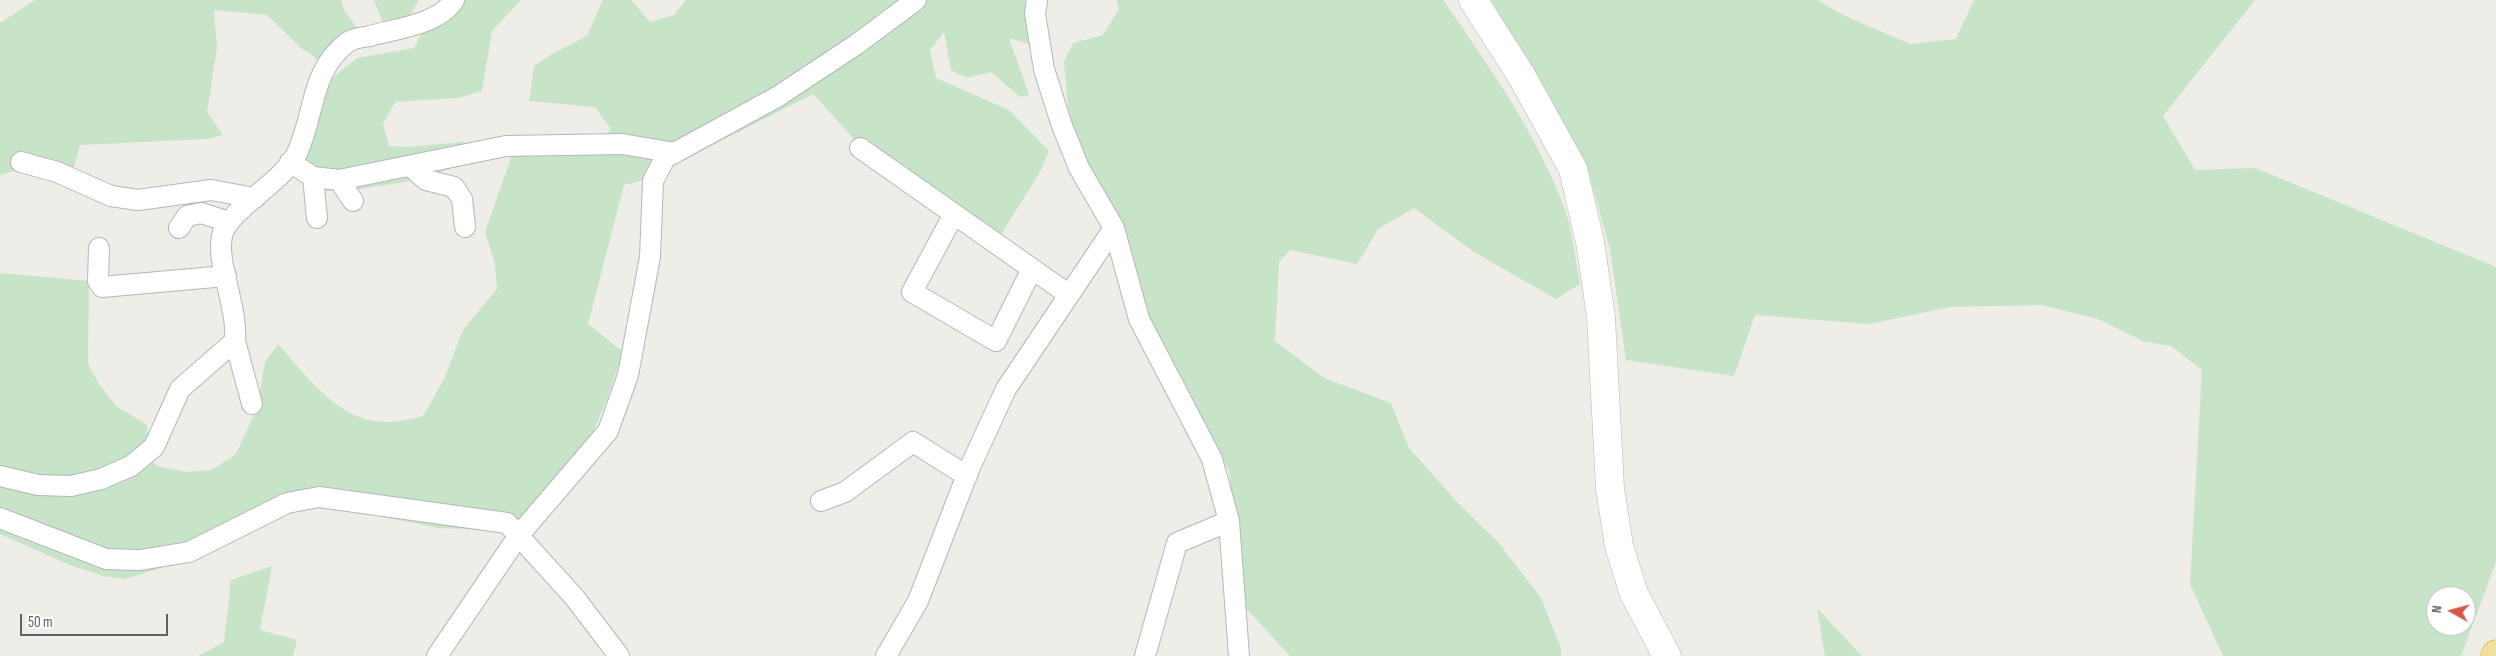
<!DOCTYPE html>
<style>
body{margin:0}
#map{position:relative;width:2496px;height:656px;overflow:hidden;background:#efede7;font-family:"Sofia Sans Condensed",sans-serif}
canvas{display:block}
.north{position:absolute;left:2426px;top:586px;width:50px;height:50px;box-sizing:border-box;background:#fff;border:1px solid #bfc0c1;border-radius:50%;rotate:277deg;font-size:14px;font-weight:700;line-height:20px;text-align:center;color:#5e6165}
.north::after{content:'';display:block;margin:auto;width:18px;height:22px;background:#d45a47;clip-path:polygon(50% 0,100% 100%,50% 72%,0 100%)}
.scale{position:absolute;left:20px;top:614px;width:148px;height:22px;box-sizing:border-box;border:2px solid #5e6165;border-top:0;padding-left:6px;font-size:15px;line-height:18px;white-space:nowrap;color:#5e6165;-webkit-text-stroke:4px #fff;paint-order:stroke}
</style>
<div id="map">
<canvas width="2496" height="656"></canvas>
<div class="north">N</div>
<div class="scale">50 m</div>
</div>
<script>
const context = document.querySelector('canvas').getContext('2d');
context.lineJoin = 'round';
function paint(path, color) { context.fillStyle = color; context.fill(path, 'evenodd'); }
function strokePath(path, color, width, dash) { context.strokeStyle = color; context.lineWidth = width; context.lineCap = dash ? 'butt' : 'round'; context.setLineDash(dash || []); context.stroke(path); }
paint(new Path2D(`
 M35,0H341L344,10L365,39L317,59L301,48L267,15L214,10L217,48L207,112L223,135L207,139L80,145L70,182L21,169L0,175V23Z
 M374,0H419L403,26L384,25Z
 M439,0H521L492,31L482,91L458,98L395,102L383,124L389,146L409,147L462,142L502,150L450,169L405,182L348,191H316L299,180L305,118L330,80L357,58L414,48Z
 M603,0H631L650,22L674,15L686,0H1025L1029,44L1009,38L1029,95L1020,97L991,72L967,78L951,70L944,32L930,50L936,78L1009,110L1049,151L1040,172L994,246L857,142L813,94L699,152L661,150L644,180L624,185L588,324L623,352L605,404L582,458L512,531L438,528L353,511L320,507L283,510L187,560L125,579L103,576L70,565L0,534V273L89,281L88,364L99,384L116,406L147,425L149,460L158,466L186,472L212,470L236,454L257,408L265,362L278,344C303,372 333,414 373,421C390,424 407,420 423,416L444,379L463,330L497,289L495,264L485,232L512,155L589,152L611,129L595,107L529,101L534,66L552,54L587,36Z
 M1117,0H1443C1489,66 1537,134 1565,210C1573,232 1575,260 1580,284L1556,299L1474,252L1414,208L1378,229L1357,264L1290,250L1279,262L1275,341L1324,378L1391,403L1409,448L1457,502L1498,542L1541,598L1561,648V656H1290L1243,605L1229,470L1168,379L1129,254L1071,140L1064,62L1073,43L1103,35L1119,9Z
 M1491,0H1817L1845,16L1910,44L1956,39L1974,0H2255L2163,116L2195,170L2255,168L2496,267V562L2461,656H2223L2190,584L2202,370L2171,346L2143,341L2098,319L2042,305L1950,307L1869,324L1755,315L1734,376L1626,360L1610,249L1587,167ZM2436,596H2466V626H2436Z
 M272,566L260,630L297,640L293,656H198L224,642L231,580Z
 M1817,608L1862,656H1825Z`), '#c7e3c8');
const street = new Path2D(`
 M1037,0L1035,14L1044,69L1061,123L1079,168L1114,228L1139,319L1212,459L1229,521L1239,656
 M860,148L1068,294
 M21,162L57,172L111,196L138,200L211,190L255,198
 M290,162L313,177L339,180L506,146L622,144L675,153
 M410,166L426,180L454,187L462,199L465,227
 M313,177L317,218
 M339,180L353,201
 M954,214L912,292L996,341L1032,269
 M179,228L187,216L201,213L229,222
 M99,248L98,281L102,287L226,276
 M235,341L252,404
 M0,476L38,485L71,486L101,479L131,466L154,447L180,389L235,341C238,307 216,264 222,236C228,209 283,183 297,153C315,115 310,70 348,42C353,38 363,37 370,36C395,29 440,24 454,0
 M821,501L845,492L913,442L967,476
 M0,518L106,559L140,560L189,552L287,503L319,497L507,523L575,598L619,656
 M437,656L519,535L608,431L628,375L650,257L653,181L665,158L777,97L857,44L916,0
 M886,656L918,601L970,467L1006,389L1114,228
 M1145,656L1177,543L1229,521`);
const secondary = new Path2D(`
 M1473,0L1521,75L1573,169L1590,242L1601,317L1610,488L1619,546L1634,594L1667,656`);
const highway = new Path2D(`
 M2495,656L2496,654`);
strokePath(street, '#b4b6ba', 22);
strokePath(secondary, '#b3b5ba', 29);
strokePath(highway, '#d9a91c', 29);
strokePath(street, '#fff', 20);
strokePath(secondary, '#fff', 28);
strokePath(highway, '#f0e09c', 28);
</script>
